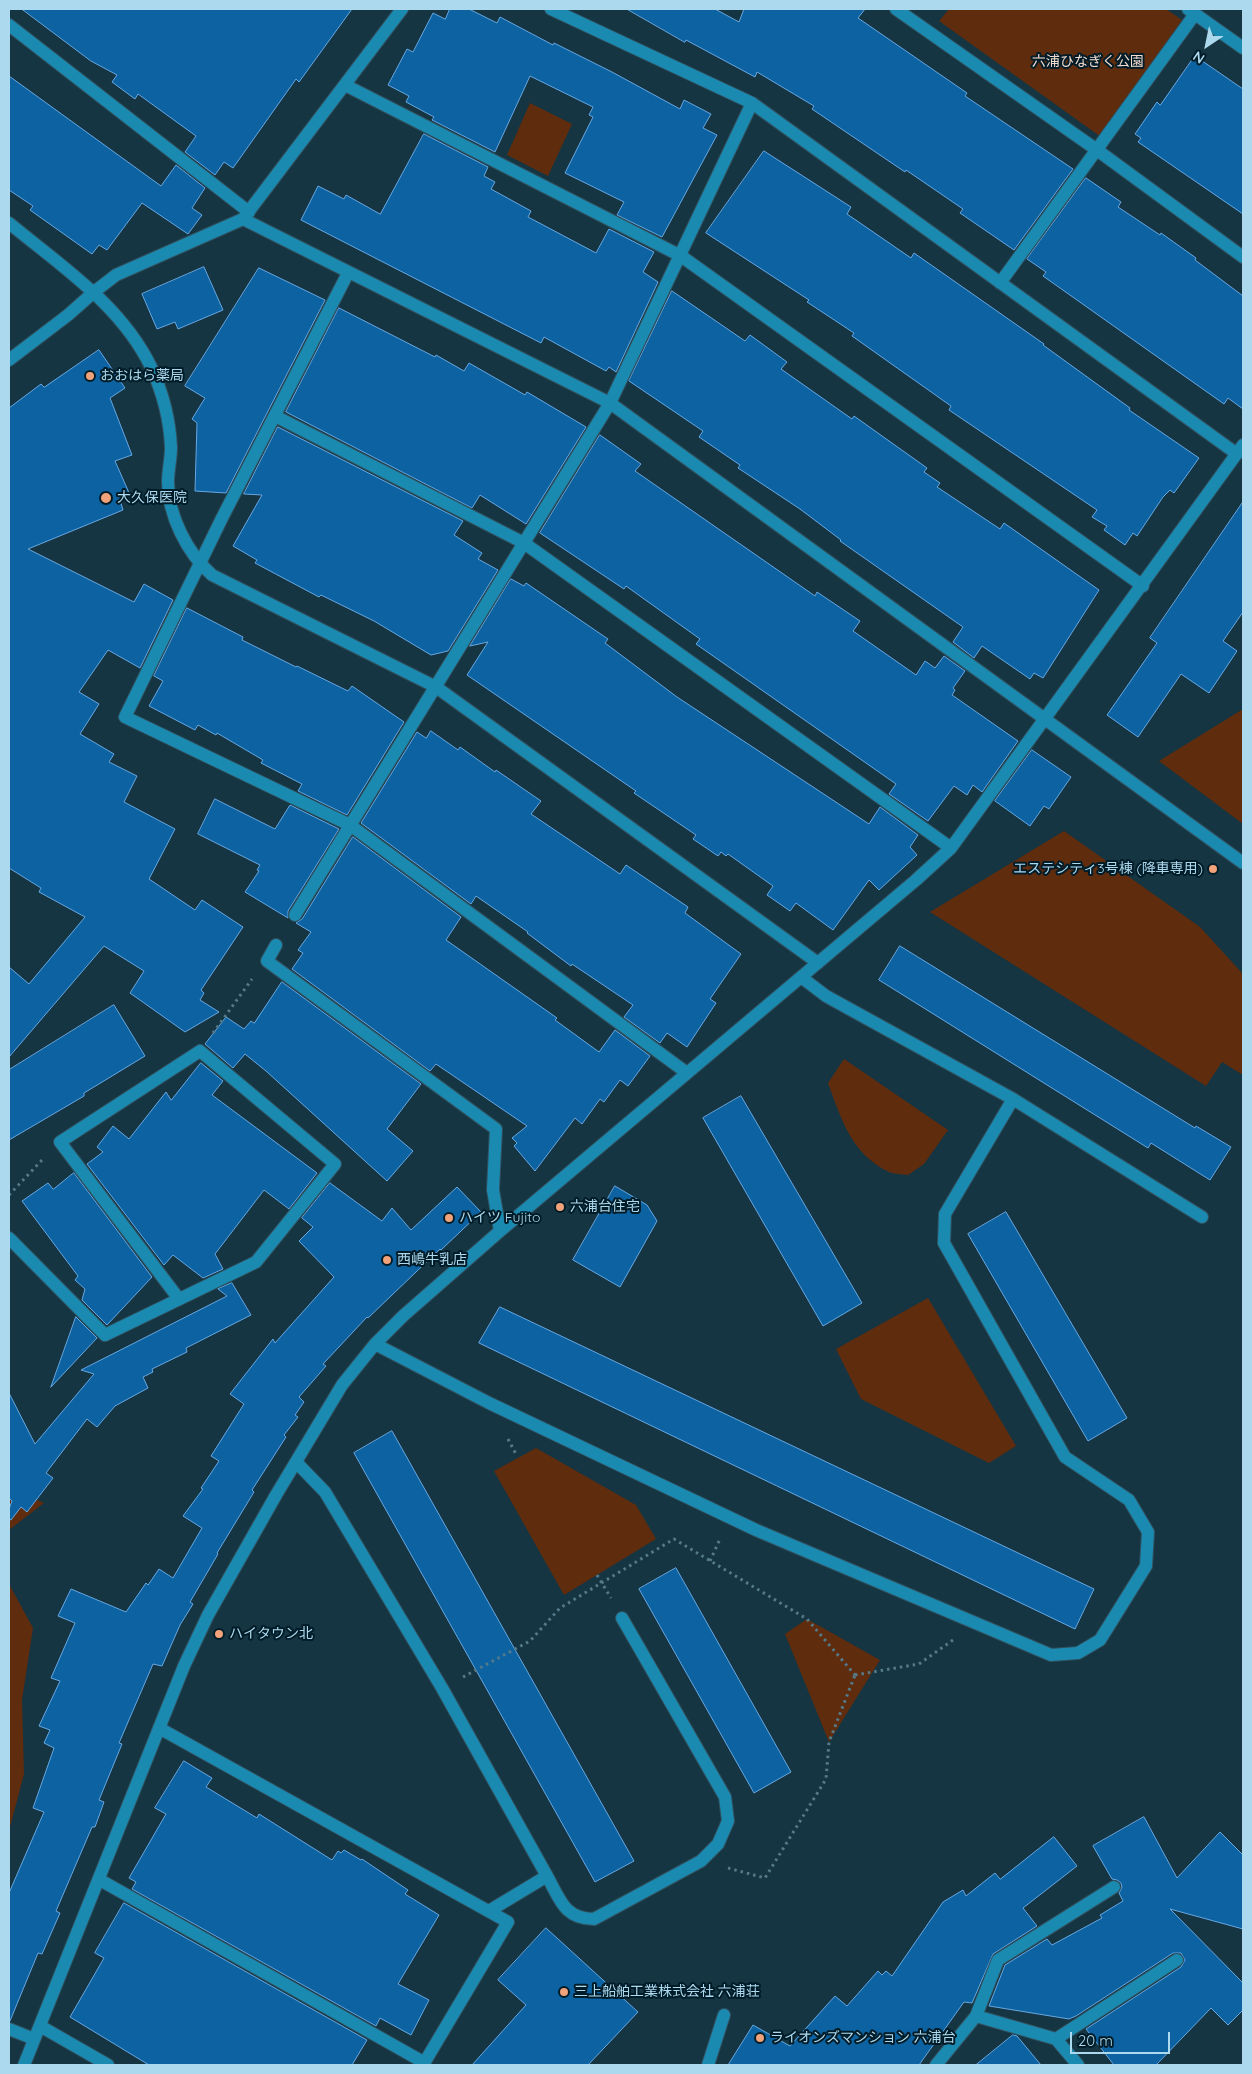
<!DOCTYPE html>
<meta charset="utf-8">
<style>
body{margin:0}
#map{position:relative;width:1252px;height:2074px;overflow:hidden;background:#153542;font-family:Quicksand,sans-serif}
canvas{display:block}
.frame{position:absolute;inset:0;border:10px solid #add9ee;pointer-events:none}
.north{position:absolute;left:1182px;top:20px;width:50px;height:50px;-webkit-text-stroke:4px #001c28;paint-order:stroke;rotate:214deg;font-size:14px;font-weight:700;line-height:20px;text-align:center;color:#add9ee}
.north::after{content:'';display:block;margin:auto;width:18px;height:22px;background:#add9ee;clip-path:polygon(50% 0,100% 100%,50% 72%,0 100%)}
.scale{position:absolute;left:1070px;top:2032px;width:100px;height:22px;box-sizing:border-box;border:2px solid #add9ee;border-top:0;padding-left:6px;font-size:15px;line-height:18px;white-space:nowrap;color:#add9ee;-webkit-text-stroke:4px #001c28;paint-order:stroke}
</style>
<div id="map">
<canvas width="1252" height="2074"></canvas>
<div class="frame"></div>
<div class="north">N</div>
<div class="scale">20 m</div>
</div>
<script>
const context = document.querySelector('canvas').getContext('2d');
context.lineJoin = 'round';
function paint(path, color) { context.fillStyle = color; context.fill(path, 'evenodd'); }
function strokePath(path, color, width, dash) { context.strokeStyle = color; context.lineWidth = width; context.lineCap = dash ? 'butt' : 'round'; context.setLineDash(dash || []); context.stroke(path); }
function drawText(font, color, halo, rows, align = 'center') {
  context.font = font + ' Quicksand,"Noto Sans JP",sans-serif'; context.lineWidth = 4; context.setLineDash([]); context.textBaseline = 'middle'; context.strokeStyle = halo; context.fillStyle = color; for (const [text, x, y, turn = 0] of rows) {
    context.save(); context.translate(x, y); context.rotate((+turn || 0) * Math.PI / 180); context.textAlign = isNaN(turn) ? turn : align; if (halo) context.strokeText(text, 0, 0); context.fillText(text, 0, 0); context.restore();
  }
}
paint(new Path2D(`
 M949,9H1166L1182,20L1101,137L939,21Z
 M530,103L572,124L548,176L507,155Z
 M1243,709V824L1159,761Z
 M1064,831L1200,927L1243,974V1075L1222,1062L1206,1086L930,912Z
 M844,1059L948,1130L924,1164L908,1175C902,1174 894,1174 889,1172C851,1154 841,1118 828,1083Z
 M928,1298L1016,1446L989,1463L861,1399L836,1349Z
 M536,1448L636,1505L656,1539L564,1595L494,1471Z
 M9,1487L44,1503L9,1530Z
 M9,1584L33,1628L22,1700L24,1774L9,1831Z
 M807,1619L880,1660L829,1742L785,1634Z`), '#5f2c0e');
const building = new Path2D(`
 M22,9H352L299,82L296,79L233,168L224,162L215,175L185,152L196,136L138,94L135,99L112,82L117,75L91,61Z
 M450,9H469L497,23L500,17L553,45L554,43L612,72L680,109L684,100L711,114L703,128L717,135L662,237L617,215L624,202L565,173L593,117L589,115L593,107L530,76L495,152L432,120L434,117L406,102L409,96L388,85L407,49L413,52L433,13L445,19Z
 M627,9H715L739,22L744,9H865L858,18L967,93L965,96L1073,169L1014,250L960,213L963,209L906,170L905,172L812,109L814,106L757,72L755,77L686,40L685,42Z
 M1195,56L1243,89V214L1138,142L1141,138L1135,134L1157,102L1160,105Z
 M9,76L161,186L176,165L205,188L192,208L202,215L188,234L142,203L107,250L99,245L92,254L30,210L33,206L9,190Z
 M424,134L488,167L484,176L495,182L491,189L531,211L528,217L596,253L609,229L654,252L643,272L658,282L616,372L609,367L606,371L544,337L541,343L301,220L318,186L344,199L346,195L380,214Z
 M764,151L851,207L847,214L911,258L914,253L1044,344L1043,345L1130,408L1129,410L1199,458L1174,493L1170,490L1163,497L1137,536L1133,533L1125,545L1104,530L1107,526L1092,517L1097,510L949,410L951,406L852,336L854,333L807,302L809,300L706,233Z
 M1086,178L1121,202L1118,207L1160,235L1161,233L1196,258L1195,260L1243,296V409L1228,398L1224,404L1043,276L1046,272L1027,259Z
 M204,267L223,310L178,329L175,322L157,329L142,294Z
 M259,268L325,300L226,493L195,491L197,423L192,419L205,398L185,386Z
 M672,291L745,341L750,335L787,362L781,369L852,419L854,416L927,468L924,472L940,483L937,487L1000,529L1004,523L1099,590L1043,678L1034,673L1030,679L982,646L974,658L953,642L963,627L840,541L841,540L800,509L738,468L740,465L699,437L703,431L629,381Z
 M339,308L435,357L436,355L464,371L469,363L525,395L527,392L586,427L526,524L480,495L472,508L286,412Z
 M99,350L125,388L110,398L132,455L115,461L130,495L120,500L123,510L28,549L134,602L144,584L173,600L140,668L108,650L79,692L99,704L80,734L114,754L109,762L137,776L124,802L175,829L149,879L195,910L202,900L243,927L201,990L204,993L200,1000L219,1012L185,1032L130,993L144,971L104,946L9,1057V967L29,984L85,917L39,892L41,888L9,868V408L41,384L44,387Z
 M278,427L463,521L454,535L482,553L478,559L498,570L448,651L431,655L374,621L321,595L319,597L255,563L257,560L233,546L262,495L244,494Z
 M600,435L641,464L635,471L815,596L817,592L860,621L853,631L916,675L925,661L935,668L944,656L965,671L953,688L955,690L952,695L1018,741L982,792L973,785L967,795L954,786L928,821L889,794L896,784L696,644L700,639L626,586L624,589L540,533Z
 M1243,502V612L1223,641L1237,651L1209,693L1181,674L1138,737L1107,715L1157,643L1150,638Z
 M511,579L524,586L526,583L608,639L605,643L677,697L869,824L880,807L918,835L910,847L917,855L879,890L869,880L833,930L796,903L790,911L767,895L773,886L728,854L726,856L721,852L718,856L693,839L696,835L634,793L636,791L467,675L488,642L470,646Z
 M187,608L243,637L242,640L296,667L297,666L348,691L352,686L404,722L347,815L298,791L302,784L261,763L263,760L217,733L216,735L198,725L195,730L149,706L163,681L154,676Z
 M431,731L458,750L460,747L495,772L496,770L541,801L531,814L620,874L626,865L688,907L685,913L741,954L710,999L716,1003L687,1047L667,1033L660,1043L624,1017L633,1005L572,964L571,966L527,933L528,932L476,896L471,904L361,823L417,732L426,738Z
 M1032,750L1071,777L1049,809L1044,806L1030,826L995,801Z
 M215,799L275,829L290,805L339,829L288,911V918L245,892L259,871L257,870L260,865L198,834Z
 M353,837L461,917L446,940L557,1018L555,1020L599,1052L615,1030L650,1056L628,1086L620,1080L604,1102L600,1099L582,1124L575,1118L535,1171L514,1146L517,1143L512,1138L527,1126L436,1064L430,1071L292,969L303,953L298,950L311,932L296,923L302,919Z
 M900,946L1195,1128L1196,1126L1231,1147L1210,1180L1151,1143L1148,1148L879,980Z
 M282,982L421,1084L387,1129L413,1151L387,1181L266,1071L245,1054L233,1068L205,1044L226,1017L244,1029L251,1021L254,1023Z
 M114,1005L145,1056L84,1093V1096L9,1140V1070Z
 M201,1063L223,1081L212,1095L317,1173L289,1209L264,1190L215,1254L223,1269L203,1278L173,1255L164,1265L87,1164L103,1152L97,1147L113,1126L129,1139L166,1092L171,1100Z
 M741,1096L862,1303L823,1326L703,1118Z
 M74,1173L152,1277L107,1325L82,1300L85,1289L75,1280L78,1276L22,1201L48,1183L53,1189Z
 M330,1183L382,1221L392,1208L411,1230L457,1187L481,1212L441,1250L440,1249L368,1318L367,1317L323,1364L326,1366L299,1397L304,1402L295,1415L298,1417L284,1435L286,1437L252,1490L254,1492L217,1553L218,1554L190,1602L193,1604L180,1625L162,1666L153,1664L119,1743L122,1744L99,1800L104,1802L95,1827H92L56,1911L60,1913L42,1954L38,1953L10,2021H9V1893L44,1812L33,1808L54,1748L44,1743L50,1730L39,1726L60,1681L51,1678L75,1623L58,1616L71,1589L126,1612L146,1583L148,1585L159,1569L173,1578L202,1528L183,1516L203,1489L201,1488L219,1461L211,1456L244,1404L230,1394L273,1339L275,1343L334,1277L299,1241L313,1227L302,1218Z
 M615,1186L647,1205L657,1221L620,1287L573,1260Z
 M1006,1212L1127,1418L1088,1441L968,1234Z
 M232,1283L251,1315L186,1348L187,1352L152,1369L153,1372L143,1377L148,1388L115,1406L97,1427L87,1419L46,1473L53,1478L27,1512L21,1507L11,1520L9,1519V1509L12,1501L9,1498V1393L35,1444L94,1374L81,1370L227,1296L218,1289Z
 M500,1307L1094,1589L1075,1629L479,1343Z
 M76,1317L97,1338L51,1387Z
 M392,1431L634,1861L595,1882L354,1453Z
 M676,1568L791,1772L754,1793L639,1589Z
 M184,1761L212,1778L206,1787L257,1818L259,1814L332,1860L338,1851L341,1853L344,1850L361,1860L362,1859L408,1890L405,1894L439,1915L398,1984L429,2000L411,2035L380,2018L376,2026L132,1889L136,1882L129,1878L166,1814L155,1808Z
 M1144,1817L1177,1878L1220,1832L1243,1855V1929L1170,1909L1243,1983V2010L1228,2025L1211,2008L1156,2065H1114L1086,2029L1181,1967L1185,1960L1181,1953H1173L1076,2016L1069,2019L989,2006L1005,1965L1047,1939L1052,1945L1102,1918L1100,1915L1123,1901L1119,1893L1122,1887L1121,1883L1117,1880L1112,1879L1093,1846Z
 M1054,1837L1077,1866L1023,1908L1037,1926L993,1954L972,2003L964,2002L919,2065H728L753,2025L790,2046L835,1996L847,2006L878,1971L882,1975L886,1971L892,1976L943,1902L963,1890L966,1896L995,1873L1000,1879Z
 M124,1903L367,2040L352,2065H149L70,2017L104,1958L95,1953Z
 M546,1928L638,2012L588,2065H472L526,2005L498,1980Z
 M1013,2035L1017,2036L1041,2065H976Z`);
paint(building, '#0d63a1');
strokePath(building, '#67a7e2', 1);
const minor = new Path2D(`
 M551,9L752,103L1237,454
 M896,9L1097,150L1243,257
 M1188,9L1243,48
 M9,25L249,212
 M345,85L681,256L1143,586
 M243,219L610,403L1243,863
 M9,223C61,266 121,305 151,367C162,391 170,421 171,448C171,459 168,470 168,482C168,515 187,553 212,575L436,687L818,963
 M348,273L222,518L125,717L350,825L687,1073
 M1000,283L1195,14
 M9,360L68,315L94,292L116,275L243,219L402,9
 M275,416L524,543L951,848
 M295,915L610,403L752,103
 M276,945L267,961L496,1129L493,1190L500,1231
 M801,977L826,996L1013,1099L1202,1217
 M9,1238L105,1335L256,1262L335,1164L200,1051L60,1142L179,1299
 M375,1344L489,1403L756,1530L1051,1655L1078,1653L1100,1640L1146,1566L1148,1532L1129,1500L1065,1457L944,1243L945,1214L1013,1099
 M296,1462L325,1492L442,1688L547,1876L489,1911
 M159,1728L508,1922L423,2065
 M547,1876C560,1899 564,1919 594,1919L701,1861L718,1844L728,1821L725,1797L622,1618
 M100,1880L425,2063
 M976,2016L998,1960L1114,1887
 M40,2026L108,2065
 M9,2029L34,2039
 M1056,2039L1177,1960
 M24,2065L184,1666L208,1615L276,1495L342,1385L375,1344L403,1316L500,1231L916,880L951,848L1243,445
 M708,2065L724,2015
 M936,2065L976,2016L1056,2039L1078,2065`);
strokePath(minor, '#30515f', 14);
strokePath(new Path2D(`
 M213,1033L252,979
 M9,1195L43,1159
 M508,1439L517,1456
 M710,1561L720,1539
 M597,1575L611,1598
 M855,1675L919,1664L953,1640
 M463,1677L530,1641L560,1608L674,1539L807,1619L855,1675
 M728,1868L765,1878L826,1779L829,1742L855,1675`), '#557a8a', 3, [2.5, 4]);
strokePath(minor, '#1b8ab1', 12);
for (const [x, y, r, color] of [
 [90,376,5,"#f0a27a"],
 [106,498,6,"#f0a27a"],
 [1213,869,5,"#f0a27a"],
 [560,1207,5,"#f0a27a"],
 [449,1218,5,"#f0a27a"],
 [387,1260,5,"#f0a27a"],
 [219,1634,5,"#f0a27a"],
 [564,1992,5,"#f0a27a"],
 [760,2038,5,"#f0a27a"]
]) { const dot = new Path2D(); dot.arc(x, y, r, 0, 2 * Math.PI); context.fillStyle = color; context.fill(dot); strokePath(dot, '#001c28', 2); }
drawText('14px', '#f2dace', '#001c28', [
 ["六浦ひなぎく公園",1088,62]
]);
drawText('14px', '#add9ee', '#001c28', [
 ["おおはら薬局",100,376],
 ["大久保医院",117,498],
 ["エステシティ3号棟 (降車専用)",1203,869,"right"],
 ["六浦台住宅",570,1207],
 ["ハイツ Fujito",459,1218],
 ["西嶋牛乳店",397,1260],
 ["ハイタウン北",229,1634],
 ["三上船舶工業株式会社 六浦荘",574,1992],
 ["ライオンズマンション 六浦台",770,2038]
], 'left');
</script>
